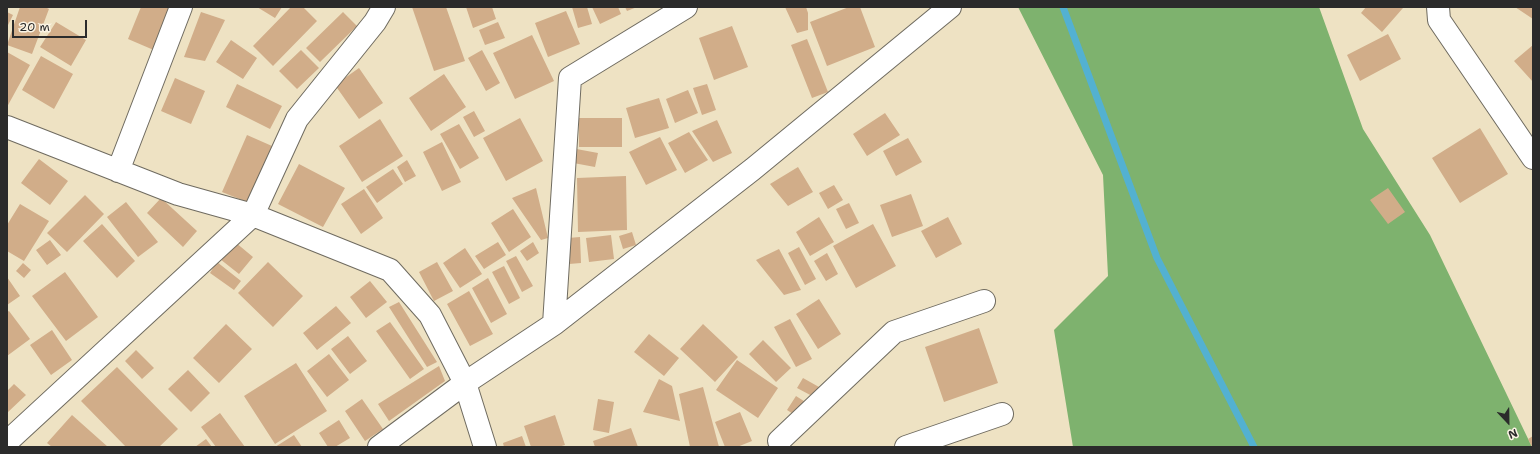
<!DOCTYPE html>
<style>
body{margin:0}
#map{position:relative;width:1540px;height:454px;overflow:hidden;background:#eee2c3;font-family:"Shantell Sans",sans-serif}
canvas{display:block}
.frame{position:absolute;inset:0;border:8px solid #2b2b2b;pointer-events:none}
.north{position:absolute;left:1488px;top:402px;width:40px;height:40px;-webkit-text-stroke:3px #fcf5e5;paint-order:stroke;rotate:158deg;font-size:11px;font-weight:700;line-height:16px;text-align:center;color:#2b2b2b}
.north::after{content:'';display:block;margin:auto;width:14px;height:18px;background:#2b2b2b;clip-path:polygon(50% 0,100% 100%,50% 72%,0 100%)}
.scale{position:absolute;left:12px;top:20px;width:75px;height:18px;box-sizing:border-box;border:2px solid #2b2b2b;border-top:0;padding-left:5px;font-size:12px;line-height:14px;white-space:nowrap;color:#2b2b2b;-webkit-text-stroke:3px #fcf5e5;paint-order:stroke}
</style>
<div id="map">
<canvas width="1540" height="454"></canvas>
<div class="frame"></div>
<div class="north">N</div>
<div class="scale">20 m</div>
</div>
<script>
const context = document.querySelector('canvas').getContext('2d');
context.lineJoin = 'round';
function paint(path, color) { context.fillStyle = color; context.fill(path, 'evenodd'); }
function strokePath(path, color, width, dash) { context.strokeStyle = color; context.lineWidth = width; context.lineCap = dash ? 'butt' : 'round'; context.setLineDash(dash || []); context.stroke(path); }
paint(new Path2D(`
 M1018,7H1319L1363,129L1430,235L1532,447H1073L1054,330L1108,276L1103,175Z`), '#7eb26e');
strokePath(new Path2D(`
 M1063,7L1157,258L1254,447`), '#53b1d1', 7);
paint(new Path2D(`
 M20,7H45L49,9L32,54L7,45Z
 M141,7H173L156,51L128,39Z
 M257,7H282L275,18Z
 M291,7H303L317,21L273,66L253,46Z
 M412,7H446L465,61L434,71Z
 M466,7H492L496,19L473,28Z
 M572,7H587L592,24L578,28Z
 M592,7H618L621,14L600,24Z
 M625,7H637L627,11Z
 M785,7H806L808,13V30L797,33Z
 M849,7H860L875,47L827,66L810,22Z
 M1366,7H1402L1403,8L1382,32L1361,13Z
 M1515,7H1533V19Z
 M566,11L580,44L548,57L535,23Z
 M7,12L13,15L7,27Z
 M201,12L225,20L205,61L184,57Z
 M343,12L357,26L320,62L306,48Z
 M56,22L86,40L71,66L40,47Z
 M498,22L505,38L485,45L479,30Z
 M732,26L748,67L714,80L699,38Z
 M1388,34L1401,59L1360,81L1347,55Z
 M532,35L554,81L515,99L493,53Z
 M807,39L828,92L812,98L791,45Z
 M231,40L257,58L243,79L216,62Z
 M1533,45V82L1514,61Z
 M301,50L319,68L297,89L279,71Z
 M482,50L500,83L486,91L468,58Z
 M7,52L30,65L7,107Z
 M41,56L73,74L54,109L22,90Z
 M359,68L383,103L359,119L335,85Z
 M444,74L466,107L431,131L409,98Z
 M175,78L205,91L191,124L161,111Z
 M237,84L282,106L270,129L226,107Z
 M707,84L716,110L702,115L693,88Z
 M688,90L698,113L675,123L666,99Z
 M659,98L669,128L635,138L626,108Z
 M474,111L485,131L474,137L463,117Z
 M885,113L900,135L867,156L853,134Z
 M520,118L543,161L506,181L483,138Z
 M579,118H622V147H579Z
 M380,119L403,156L362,182L339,146Z
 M717,120L732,153L713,162L692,131Z
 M459,124L479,158L460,169L440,134Z
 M1480,128L1508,174L1460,203L1432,158Z
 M689,132L708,160L685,173L668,143Z
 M247,135L272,146L247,202L222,192Z
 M660,137L677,170L646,185L629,152Z
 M908,138L922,162L896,176L883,151Z
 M442,142L461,182L442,191L423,152Z
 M571,148L598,153L595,167L568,162Z
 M39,159L68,181L50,205L21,183Z
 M407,160L416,176L405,182L397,167Z
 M299,164L345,188L323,227L278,204Z
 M798,167L813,192L788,206L770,184Z
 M393,169L403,184L377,203L366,187Z
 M626,176L627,230L578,232L577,178Z
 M834,185L843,200L828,209L819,193Z
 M536,188L548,238L541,240L512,198Z
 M1388,188L1405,212L1388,224L1370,200Z
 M364,189L383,218L361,234L341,204Z
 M911,194L923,226L892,237L880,205Z
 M85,195L104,214L67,252L47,233Z
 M161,198L197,231L183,247L147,213Z
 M126,202L158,242L138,257L107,217Z
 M849,203L859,223L846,229L836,209Z
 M20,204L49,221L24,261L7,251V225Z
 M513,209L531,237L509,252L491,223Z
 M819,217L834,242L810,256L796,232Z
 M948,217L962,244L936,258L921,231Z
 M102,224L135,261L117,278L83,241Z
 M873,224L896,266L856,288L833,246Z
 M632,232L636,245L623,249L619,236Z
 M611,235L614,259L589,262L586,238Z
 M580,237L581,263L569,264L568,238Z
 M50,240L61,255L47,265L36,250Z
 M235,242L253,257L239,274L220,259Z
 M498,242L506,255L484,269L475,256Z
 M533,242L539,253L527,261L520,251Z
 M799,247L816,279L805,285L788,253Z
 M465,248L482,274L460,288L443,263Z
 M779,249L801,290L784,295L756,260Z
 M827,253L838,274L826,281L814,261Z
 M516,256L533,286L522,292L506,261Z
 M217,262L241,281L234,290L210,273Z
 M268,262L303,296L273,327L238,293Z
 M437,262L453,291L434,301L419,272Z
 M23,263L31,270L24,278L16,271Z
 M504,266L520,298L509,304L492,272Z
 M65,272L98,317L66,341L32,296Z
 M7,277L20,296L7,305Z
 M488,278L507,314L491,323L472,288Z
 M370,281L387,302L366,318L350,297Z
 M469,291L493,334L470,346L447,304Z
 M819,299L841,334L818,349L796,314Z
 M399,302L437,362L427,367L389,307Z
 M336,306L351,323L317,350L303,333Z
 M9,311L30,339L7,356V312Z
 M790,319L812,359L796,367L774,327Z
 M390,322L424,369L410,379L376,331Z
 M226,324L252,349L219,383L193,358Z
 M703,324L738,357L715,382L680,349Z
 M979,328L998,383L944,402L925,347Z
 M52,330L72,360L51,375L30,345Z
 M649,334L679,358L664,376L634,352Z
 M348,336L367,361L350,374L331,349Z
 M763,340L791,368L776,382L749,354Z
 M136,350L154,368L142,379L125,361Z
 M329,354L349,380L327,397L307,371Z
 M737,360L778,388L758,418L716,390Z
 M296,363L327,411L275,444L244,396Z
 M439,366L445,381L389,421L378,404Z
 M117,367L178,429L159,447H126L81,401Z
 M188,370L210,393L191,412L168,389Z
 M803,378L819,387L814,397L797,388Z
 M659,379L672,386L680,421L643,412Z
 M14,384L26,395L7,413V391Z
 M703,387L719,447H690L679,394Z
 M796,396L810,405L801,419L787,410Z
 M362,399L383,429L365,441L345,411Z
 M598,399L614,402L609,433L593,430Z
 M740,412L752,441L737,447H725L715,422Z
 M220,413L245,447H216L201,427Z
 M72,415L108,447H52L47,443Z
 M555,415L565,445L558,447H531L524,426Z
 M339,420L350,438L335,447H328L319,433Z
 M631,428L638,447H595L593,441Z
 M294,435L302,447H275Z
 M522,436L526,447H504L503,443Z
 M1533,436V447H1532L1528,439Z
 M206,439L212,447H195Z`), '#d1ad89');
const minor = new Path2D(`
 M1438,7L1439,20L1533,158
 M7,127L178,194L253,215L390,270L430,315L465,383L485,447
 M118,171L181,7
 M554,324L570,78L686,7
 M779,441L894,332L984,301
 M7,442L253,215L297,119L375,22L384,7
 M379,447L465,383L554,324L753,169L950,7
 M906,447L1002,414`);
strokePath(minor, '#6f6b60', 24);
strokePath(minor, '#fff', 22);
</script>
